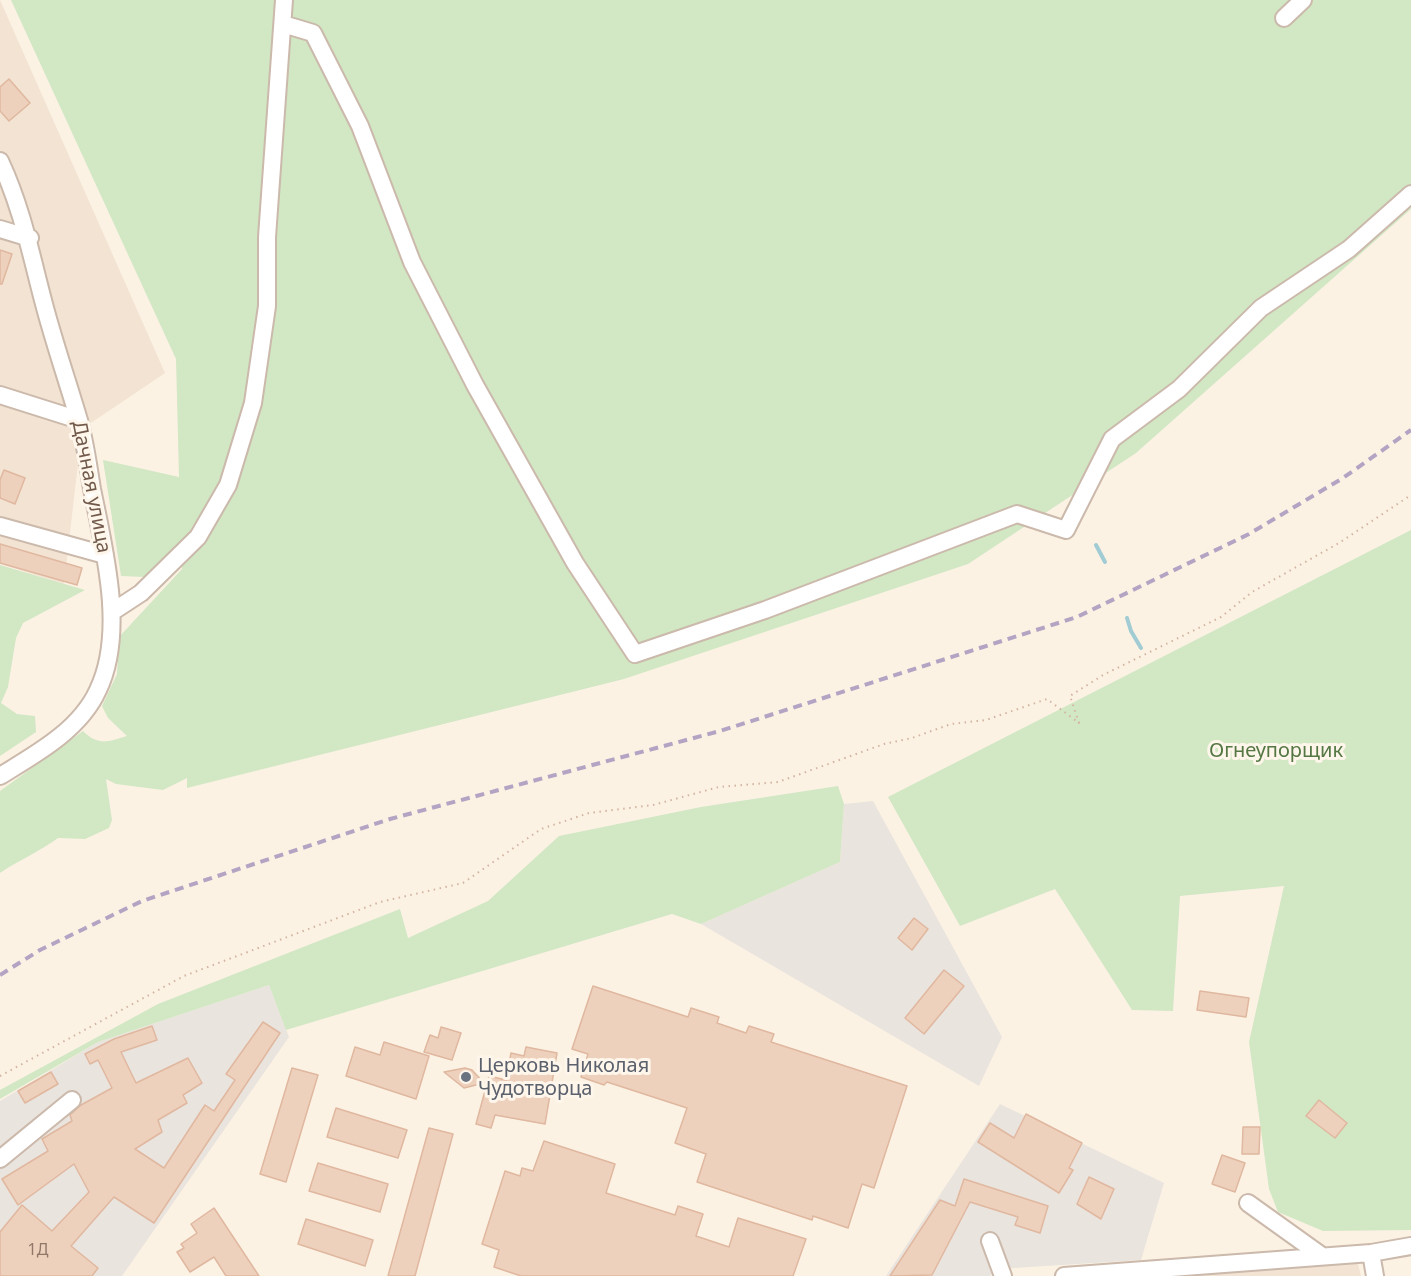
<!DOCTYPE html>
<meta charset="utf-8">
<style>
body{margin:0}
canvas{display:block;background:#fbf2e4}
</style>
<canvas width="1411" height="1276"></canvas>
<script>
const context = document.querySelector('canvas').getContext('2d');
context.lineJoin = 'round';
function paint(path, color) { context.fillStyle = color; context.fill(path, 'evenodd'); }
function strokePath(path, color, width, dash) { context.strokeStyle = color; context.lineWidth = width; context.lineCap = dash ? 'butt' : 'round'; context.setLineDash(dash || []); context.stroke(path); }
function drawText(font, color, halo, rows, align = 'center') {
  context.font = font + ' "Noto Sans",sans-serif'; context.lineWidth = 6; context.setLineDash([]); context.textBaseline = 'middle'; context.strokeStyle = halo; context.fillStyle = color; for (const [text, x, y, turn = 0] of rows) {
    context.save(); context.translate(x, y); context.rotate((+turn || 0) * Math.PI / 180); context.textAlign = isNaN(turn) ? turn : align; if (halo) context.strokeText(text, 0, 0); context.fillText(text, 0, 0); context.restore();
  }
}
paint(new Path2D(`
 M0,0L165,373L82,429L64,584L0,564Z
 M1357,1260L1361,1276H1160Z`), '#f2e3d3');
paint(new Path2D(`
 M873,801L1002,1037L979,1086L701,924L840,862L844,804Z
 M269,985L289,1037L122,1276H0V1101L98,1042Z
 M1000,1104L1164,1183L1141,1260L998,1269L990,1276H886Z`), '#eae4de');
paint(new Path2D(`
 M11,0H1411V209L1136,453L968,564L624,679L187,788V778L163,790L116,784L106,779L112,820L109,828L85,839L58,838C39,852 19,860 0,873V791L83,731C98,746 108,742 127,736L108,718L102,706L117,674L119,637L182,569L181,547L145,577L121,576L103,460L179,477L176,359Z
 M1411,530V1230L1323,1231L1278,1212L1269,1189L1249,1042L1284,886L1180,896L1173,1011L1132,1010L1055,889L960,926L888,797Z
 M0,565L85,590L23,623L16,638L8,687L1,703L17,714L35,716L36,732L0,756Z
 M838,786L844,804L840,862L701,924L672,914L286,1030L269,985L98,1042L0,1099V1090L158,1004L400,909L408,938L488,901L559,836L701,807Z`), '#d2e7c4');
strokePath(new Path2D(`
 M1096,545L1105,562
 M1127,618L1131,631L1141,648`), '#a1ccd4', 4);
const building = new Path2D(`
 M9,79L30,103L9,121L0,111V87Z
 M0,250L12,254L2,284H0Z
 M4,470L25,478L15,504L0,498V480Z
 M0,544L82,568L77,585L0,563Z
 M914,918L928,929L912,950L898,938Z
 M944,970L964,986L924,1034L905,1018Z
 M593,986L688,1017L691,1008L719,1017L717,1023L746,1033L749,1026L774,1034L771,1042L907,1086L874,1188L862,1184L848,1228L813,1216L812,1220L697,1182L706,1154L675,1143L687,1108L607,1082L604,1085L581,1077L588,1054L572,1049Z
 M1200,991L1249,998L1246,1017L1197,1010Z
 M263,1022L280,1033L154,1223L114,1197L71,1246L98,1268L92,1276H0V1232L22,1205L52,1231L89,1192L74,1164L18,1205L2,1179L48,1151L42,1139L72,1121L70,1115L81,1105L112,1088L98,1060L90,1064L85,1054L114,1039L152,1026L157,1040L121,1052L136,1083L188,1058L202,1083L183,1095L187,1103L158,1120L162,1132L135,1149L164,1168L205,1105L214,1111L235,1080L226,1074Z
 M441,1027L461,1033L452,1060L424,1052L430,1035L438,1038Z
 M384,1042L429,1056L416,1099L346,1076L355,1047L380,1055Z
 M526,1047L557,1053L545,1124L495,1115L491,1128L476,1124L489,1076L506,1080L511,1053L524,1056Z
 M292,1068L318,1075L286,1182L260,1174Z
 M465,1068L472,1070L484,1083L464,1088L444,1072Z
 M51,1072L58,1084L25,1103L18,1091Z
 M1319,1100L1347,1123L1335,1138L1306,1116Z
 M336,1108L407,1130L398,1158L327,1137Z
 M1026,1114L1082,1143L1069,1168L1073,1170L1059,1193L978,1142L990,1123L1014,1138Z
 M1243,1127H1260L1259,1154H1242Z
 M429,1128L453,1134L415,1276H388Z
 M544,1141L615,1164L606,1193L675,1215L678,1206L703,1214L696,1236L729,1247L738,1218L806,1239L793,1276H521L494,1267L499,1250L482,1244L505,1171L520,1176L522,1168L533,1171Z
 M1222,1155L1245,1163L1235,1192L1212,1184Z
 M318,1163L388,1184L380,1212L309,1191Z
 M1089,1177L1114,1189L1101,1219L1077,1204Z
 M964,1179L1048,1206L1040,1233L1015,1225L1018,1217L970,1202L932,1275L890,1276L940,1200L955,1206Z
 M214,1208L259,1276H226L214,1257L190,1272L177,1252L184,1248L181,1244L197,1233L191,1224Z
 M306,1219L373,1240L365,1266L298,1244Z`);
paint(building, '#eed1bd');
strokePath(building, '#e0b79f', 1.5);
const minor = new Path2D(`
 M1284,18L1303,0
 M283,24L313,33L360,126L412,262L475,385L575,563L635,654L765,610L1017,514L1066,530L1112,439L1179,389L1261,308L1349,249L1411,194
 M0,161C22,208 31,255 44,304C54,342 67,380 78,417C85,440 88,465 92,489C104,549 126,632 98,690C80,730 36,754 0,776
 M0,229L30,238
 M0,395L79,420
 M0,526L105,555
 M112,612L141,593L198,537L228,485L253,403L267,306V237L284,0
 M0,1159L72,1100
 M1248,1203L1322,1256
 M990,1241L1003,1276
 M1371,1253L1375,1276
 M1064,1276L1371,1253L1411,1246`);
strokePath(minor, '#cbb9ab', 20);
strokePath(new Path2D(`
 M0,1076L184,976L380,902L463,883L541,829L589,813L653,805L719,787L778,782L884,744L912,738L951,724L986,720L1047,699L1079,723L1070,696L1103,675L1221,617L1252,592L1339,543L1411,495`), '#d3b4a1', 2, [1.5, 4.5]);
strokePath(minor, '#fff', 16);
strokePath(new Path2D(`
 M0,975L40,950L142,901L390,819L720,731L1077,617L1249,534L1343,478L1411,430`), '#b4a4c3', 4, [9, 6]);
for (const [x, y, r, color] of [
 [466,1077,6,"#6b7280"]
]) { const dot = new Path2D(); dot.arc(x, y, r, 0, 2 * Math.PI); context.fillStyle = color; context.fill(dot); strokePath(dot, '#fef6ea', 2); }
drawText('16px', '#907768', null, [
 ["1Д",38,1250]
]);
drawText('20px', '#71594b', '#fef6ea', [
 ["Дачная улица",91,487,79]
]);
drawText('20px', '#547744', '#fef6ea', [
 ["Огнеупорщик",1276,751]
]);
drawText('20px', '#5b616d', '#fef6ea', [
 ["Церковь Николая",478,1066],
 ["Чудотворца",478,1089]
], 'left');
</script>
